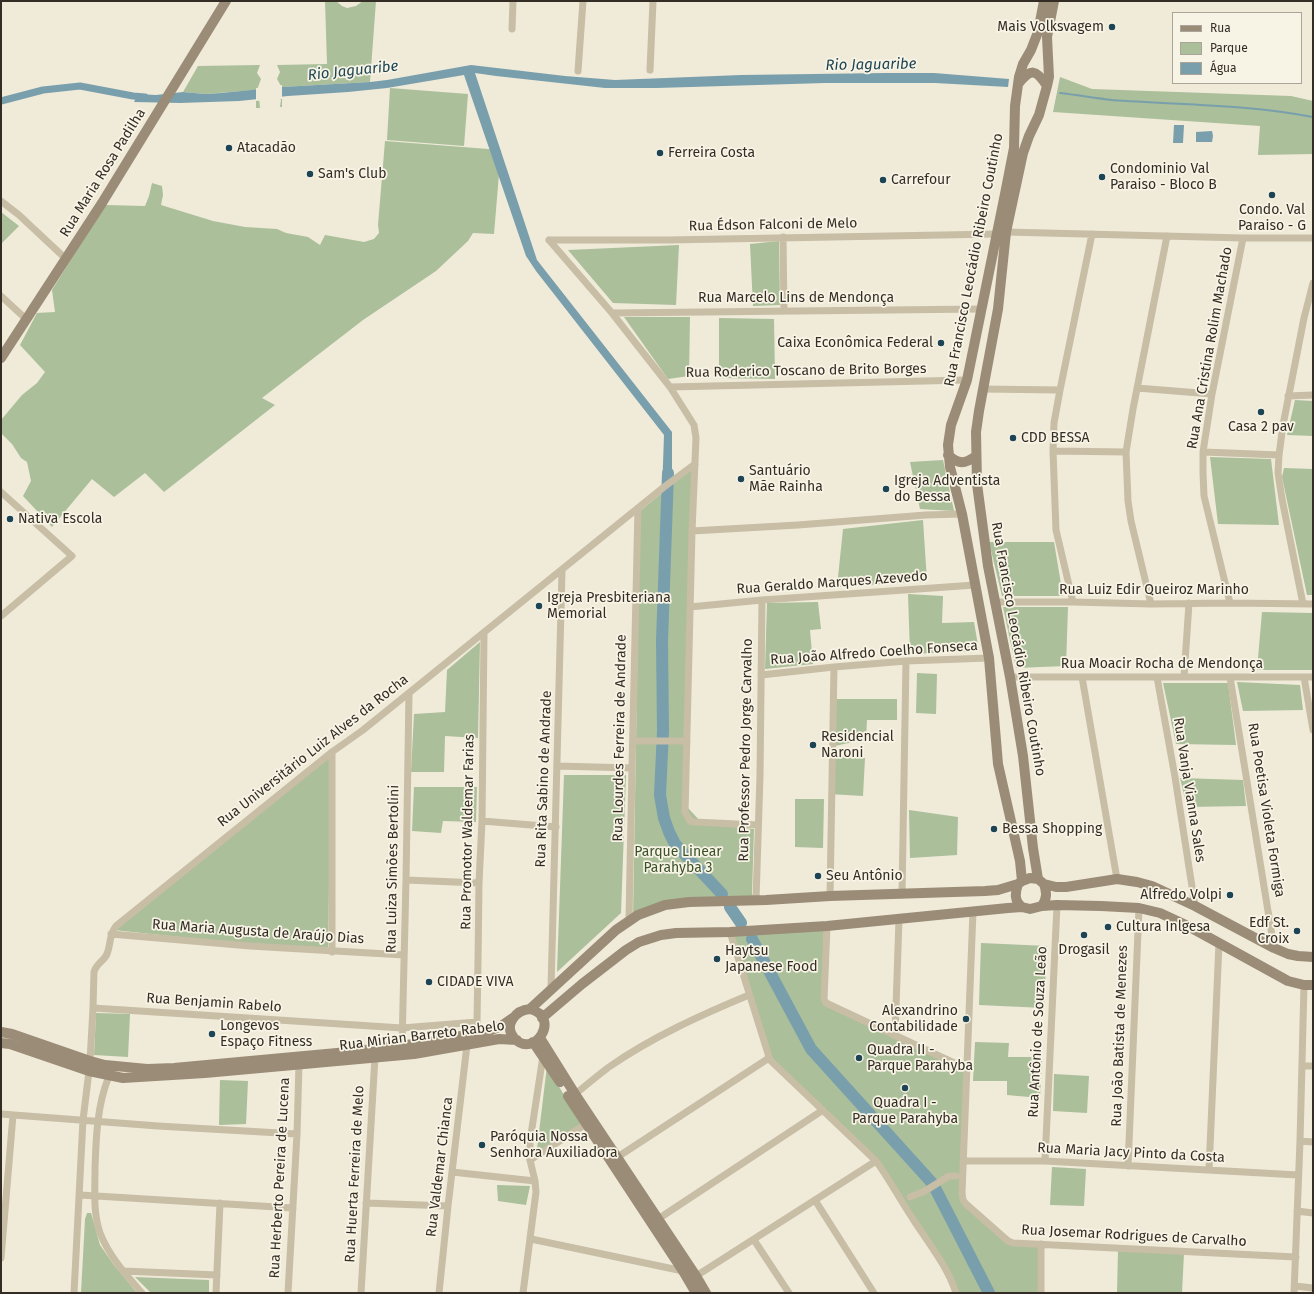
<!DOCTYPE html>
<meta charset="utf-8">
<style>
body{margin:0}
#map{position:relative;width:1314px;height:1294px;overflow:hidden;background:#f0ead9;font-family:"Fira Sans",sans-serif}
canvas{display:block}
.frame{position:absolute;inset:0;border:2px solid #342d26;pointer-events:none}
.legend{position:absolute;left:1172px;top:12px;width:130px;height:72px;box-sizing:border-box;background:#f8f4e5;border:1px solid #aaa499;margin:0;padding:5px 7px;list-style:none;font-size:12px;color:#342d26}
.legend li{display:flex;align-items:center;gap:8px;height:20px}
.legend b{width:20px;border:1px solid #aaa499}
</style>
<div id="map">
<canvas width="1314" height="1294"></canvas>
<div class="frame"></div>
<ul class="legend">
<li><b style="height:5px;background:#9b8c77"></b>Rua</li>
<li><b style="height:11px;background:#aabf9a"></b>Parque</li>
<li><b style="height:11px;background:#799fac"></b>Água</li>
</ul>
</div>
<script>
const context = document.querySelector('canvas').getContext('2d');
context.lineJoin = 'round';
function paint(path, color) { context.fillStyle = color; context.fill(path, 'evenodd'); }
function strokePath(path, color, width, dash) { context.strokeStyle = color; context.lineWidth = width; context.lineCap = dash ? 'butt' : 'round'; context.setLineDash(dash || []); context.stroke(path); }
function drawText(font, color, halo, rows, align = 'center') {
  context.font = font + ' "Fira Sans",sans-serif'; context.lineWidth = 3.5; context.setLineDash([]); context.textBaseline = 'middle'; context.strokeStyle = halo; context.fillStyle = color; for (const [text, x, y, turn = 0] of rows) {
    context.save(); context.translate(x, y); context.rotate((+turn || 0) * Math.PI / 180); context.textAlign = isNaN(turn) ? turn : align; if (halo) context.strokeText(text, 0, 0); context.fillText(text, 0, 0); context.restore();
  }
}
paint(new Path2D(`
 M325,1H336L342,6L347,8L356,6L363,1H376L370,82L282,87V107H280L281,100L278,96L281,86L277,79L280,72L277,65L327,64Z
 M260,65L257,73L261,79L258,87L260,108H256V90L205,94L183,92L198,66Z
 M1060,77L1092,89L1291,96L1313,101V154L1258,155L1260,126L1053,112Z
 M390,88L468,94L464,146L387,140Z
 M385,141L501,150L494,234L473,233L468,241L436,271L363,320L262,398L275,405L164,492L145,473L114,497L92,479L52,527L23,496L31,481L27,462L21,458L12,444L1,433V420L22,395L37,383L45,372L20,345L37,313L55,312L52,290L105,205L145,206L149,196L152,183L162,186L163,195L161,205L213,221L245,227L277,229L286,233L308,237L320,245L325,235L364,242L374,239L379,233L378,225Z
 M1,212L19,226L1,244Z
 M779,241L780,305L753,306L750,244Z
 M679,245L676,305L613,303L568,250Z
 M624,317H690L689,376L668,379Z
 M719,318L774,319L775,379L719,378Z
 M1295,400L1313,401V436L1287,435Z
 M1210,457L1271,459L1279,525L1218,524Z
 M943,460L954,511L920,509L910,462Z
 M695,466L688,808L703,824L754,829L752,894L756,901L670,903L633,917L640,511Z
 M1284,468L1313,469V595H1307L1282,477Z
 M923,520L927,581L837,587L843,529Z
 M989,542H1054L1063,596H1002Z
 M908,594L943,596L942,623L974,622L979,651L910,654Z
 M818,602L821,629L810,630L813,664L765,669L767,603Z
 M1003,607H1068L1066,666L1016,668Z
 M1262,612L1313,613V670H1257Z
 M480,642L478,738L445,736L444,772H411L414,714L445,712L447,670Z
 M917,673L937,674L936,714L916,713Z
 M1237,682L1300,685L1303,710L1243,711Z
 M1163,683H1228L1236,745L1176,744Z
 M834,699H897V720H867L866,739L835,746Z
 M331,755L328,953L114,930Z
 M830,757L865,758L863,796L829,794Z
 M564,775H626L621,913L557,972Z
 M1180,778L1243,780L1246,806L1187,807Z
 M414,787H477L476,822L443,821L441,833L412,831Z
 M795,799H824L823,848L795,847Z
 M909,810L958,817L957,855L910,858Z
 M826,926L823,1004L968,1070L962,1203L1010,1245L1044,1246L1043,1293H954L950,1280L877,1163L769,1059L732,932Z
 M981,943L1047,946L1044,1008L979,1005Z
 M96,1013L130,1014L128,1057L94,1055Z
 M975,1042L1009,1043L1008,1057H1042L1040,1098L1007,1095V1081H973Z
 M547,1066L581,1124L536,1157Z
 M1054,1074L1089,1076L1087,1113L1053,1111Z
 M220,1080L248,1081L246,1124L219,1125Z
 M1052,1167L1086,1169L1084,1206L1050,1205Z
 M497,1185L530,1186L526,1205L498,1201Z
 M87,1213H91L100,1245L114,1265L137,1293H81L85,1219Z
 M1118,1250L1184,1253L1182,1293H1117Z
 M135,1277L209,1280V1293H151Z`), '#aabf9a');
paint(new Path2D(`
 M471,65L565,76L615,80L741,75L886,73H934L1009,79L1008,87L935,83H825L657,88H605L496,76L475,73L537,260L672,432V485L662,493L664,435L536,271L526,256L464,75L387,88L348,92L288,96L239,101L180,103L134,102L138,94L156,95L183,92L205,94L221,93L282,87L370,82L387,80Z
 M1174,125H1184L1183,143H1173Z
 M1212,131L1213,136L1212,142H1196V132Z`), '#799fac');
paint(new Path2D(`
 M282,85V99L256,101V88Z`), '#f0ead9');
strokePath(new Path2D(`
 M1060,93C1077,95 1095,98 1112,100C1179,105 1247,104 1313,117`), '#799fac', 2);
strokePath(new Path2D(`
 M1,101L43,90L80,86L133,96L145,97`), '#799fac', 7);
strokePath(new Path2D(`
 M668,473L662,641L663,731L660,795L664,818L669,832L675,844L722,894
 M730,907L741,923
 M752,939L811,1049L933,1184L989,1293`), '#799fac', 12);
strokePath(new Path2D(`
 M512,29L513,1
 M650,70L653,1
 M578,71L583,1
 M1,201L19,215L66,259
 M1006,232L1243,238H1313
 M783,237L784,311
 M549,240L612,313L670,387L694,425L696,438L692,531L685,812L690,821L694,822L758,825
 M549,240H668L997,234
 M1,296L26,319
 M612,313L981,309
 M670,387L967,380
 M1137,388L1212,394
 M983,389L1060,390
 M1288,396L1313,395
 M1053,451L1126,452
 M1203,452L1279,455
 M1,492L72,556L1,616
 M692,531L798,525L926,515L962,514
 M994,602H1073L1151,604L1230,603L1313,604
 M1073,602L1056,530L1053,451L1054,423L1060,390L1092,234
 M1230,603L1204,496L1203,472V452L1212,394L1243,238
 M1151,604L1131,521L1128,501L1126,452L1133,409L1167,236
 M1303,604L1282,499L1278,473L1279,455L1283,425L1304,318L1313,283
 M690,607L762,600L975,585
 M761,675L834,667L906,661L989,658
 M1010,677H1313
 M1082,677L1117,879
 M1157,677L1175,777L1195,906
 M1184,677L1189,603
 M1230,677L1274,948
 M1304,677L1313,730
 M633,741H687
 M557,766L632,768
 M482,821L556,827
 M406,880L479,883
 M902,895L906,661
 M830,896L834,667
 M756,900L760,776L762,600
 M973,911L962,1193L963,1200L966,1204L1008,1241L1013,1243L1296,1257
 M629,920L632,768L638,508
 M827,926L824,999L826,1003L967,1069
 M730,932L770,1060L876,1161C890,1180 900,1200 913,1219C927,1241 948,1267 956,1293
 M111,934L250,946L404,955
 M332,952V752
 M551,988L562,571
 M93,1008L402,1028L477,1022
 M479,1033L477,1022L478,961L479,883L482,821L484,633
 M895,1036L899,919
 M402,1046L406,880L409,693
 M90,1061L93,1008L94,972C96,964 104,961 107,954C111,944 109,934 116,926L332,752L363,730L664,487L695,464
 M1302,1066H1313
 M109,1076C97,1105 96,1138 95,1169C95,1191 93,1213 100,1233C109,1256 126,1275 142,1293
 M573,1096C585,1086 597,1076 609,1067C652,1037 701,1015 749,995
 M1,1114L158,1126L297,1134
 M1300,1141L1313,1142
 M530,1160L589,1122
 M613,1160L769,1058
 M963,1161H1045L1298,1175
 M1045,1161L1057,905
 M1128,1166L1139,908
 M1209,1170L1219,943
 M452,1172L535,1181
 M80,1195L293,1208
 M910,1197L925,1191L949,1176H956
 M815,1200L874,1293
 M366,1203L448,1206
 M1297,1211L1313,1213
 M655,1221L823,1110
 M531,1239L683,1271
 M754,1240L789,1293
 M1,1258L13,1115
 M123,1271L217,1275
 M693,1278L876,1161
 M1295,1286L1313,1288
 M74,1293L83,1120L89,1071
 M216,1293L220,1203
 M288,1293L297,1134L299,1064
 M361,1293L375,1057
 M439,1293L448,1206L467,1045
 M523,1293L536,1192L535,1181L530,1160V1141L543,1056
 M1041,1293V1244
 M1294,1293L1300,1141L1304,985`), '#c8bda5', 7);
strokePath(new Path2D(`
 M1018,84C1031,68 1036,69 1047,86
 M1,358L102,203L226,1
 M948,455C959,465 965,464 976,456
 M1038,879L1033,848L1023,756L1010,677L988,566L977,484L976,432L979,411L998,309L1006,232L1023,153L1029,136L1039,115L1047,86L1049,77L1047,37L1054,1
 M1022,881L1020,861L998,764L989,658L962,514L950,467L948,445L951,425L967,380L1005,194L1014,148L1015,106L1019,77L1023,64L1031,50L1038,32L1044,1
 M1018,884C1015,893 1014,901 1022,907
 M1042,906C1047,898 1047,893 1044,884
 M530,1009L616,930L638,915L665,905L689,902L766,900L830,896L985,891L998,890L1018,884L1022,881L1030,878L1038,879L1044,884L1056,887H1066L1117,879L1137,882L1152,886L1195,906L1274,948L1288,954L1298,956L1313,957
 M530,1009C562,1017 534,1060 514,1038C503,1025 516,1010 530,1009Z
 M542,1018L582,984L626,950L639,942L661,935L676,933L730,932L827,926L1008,908L1022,907L1030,909L1042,906L1057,905L1101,906L1139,908L1160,913L1188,926L1288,981L1304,985H1313
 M1,1032L12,1034L90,1061L105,1065L147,1069L174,1068L348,1052L431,1042L491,1030L501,1026L514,1017
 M540,1038L575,1094L696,1276L706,1293
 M533,1042L560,1082
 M1,1043L10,1044L89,1071L123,1078L205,1073L414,1054L499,1039L517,1040
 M568,1096L683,1271L696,1293`), '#9b8c77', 10);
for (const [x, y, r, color] of [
 [1112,27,4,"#1d4454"],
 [229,148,4,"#1d4454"],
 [660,153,4,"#1d4454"],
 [310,174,4,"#1d4454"],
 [1102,177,4,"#1d4454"],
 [883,180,4,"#1d4454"],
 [1272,195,4,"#1d4454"],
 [941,343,4,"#1d4454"],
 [1261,412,4,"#1d4454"],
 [1013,438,4,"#1d4454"],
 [741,479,4,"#1d4454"],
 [886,489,4,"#1d4454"],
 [10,519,4,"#1d4454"],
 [539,606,4,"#1d4454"],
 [813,745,4,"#1d4454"],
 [994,829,4,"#1d4454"],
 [818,876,4,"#1d4454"],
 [1230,895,4,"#1d4454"],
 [1108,927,4,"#1d4454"],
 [1297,931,4,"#1d4454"],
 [1084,935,4,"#1d4454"],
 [717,959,4,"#1d4454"],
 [429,982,4,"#1d4454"],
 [966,1019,4,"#1d4454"],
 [212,1034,4,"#1d4454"],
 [859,1058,4,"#1d4454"],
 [905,1088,4,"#1d4454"],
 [482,1145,4,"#1d4454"]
]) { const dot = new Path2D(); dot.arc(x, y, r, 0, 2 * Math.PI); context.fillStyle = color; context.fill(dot); strokePath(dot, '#f8f4e5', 1.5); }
drawText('14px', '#342d26', '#f8f4e5', [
 ["Mais Volksvagem",1104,27,"right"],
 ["Atacadão",237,148],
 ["Ferreira Costa",668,153],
 ["Condominio Val",1110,169],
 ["Paraiso - Bloco B",1110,185],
 ["Sam's Club",318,174],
 ["Carrefour",891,180],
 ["Condo. Val",1272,210,"center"],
 ["Paraiso - G",1272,226,"center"],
 ["Caixa Econômica Federal",933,343,"right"],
 ["Casa 2 pav",1261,427,"center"],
 ["CDD BESSA",1021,438],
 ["Santuário",749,471],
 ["Mãe Rainha",749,487],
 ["Igreja Adventista",894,481],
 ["do Bessa",894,497],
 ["Nativa Escola",18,519],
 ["Igreja Presbiteriana",547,598],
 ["Memorial",547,614],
 ["Residencial",821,737],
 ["Naroni",821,753],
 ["Bessa Shopping",1002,829],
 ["Seu Antônio",826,876],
 ["Alfredo Volpi",1222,895,"right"],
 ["Edf St.",1289,923,"right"],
 ["Croix",1289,939,"right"],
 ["Cultura Inlgesa",1116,927],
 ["Drogasil",1084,950,"center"],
 ["Haytsu",725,951],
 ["Japanese Food",725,967],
 ["CIDADE VIVA",437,982],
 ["Alexandrino",958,1011,"right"],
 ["Contabilidade",958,1027,"right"],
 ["Longevos",220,1026],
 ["Espaço Fitness",220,1042],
 ["Quadra II -",867,1050],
 ["Parque Parahyba",867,1066],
 ["Quadra I -",905,1103,"center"],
 ["Parque Parahyba",905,1119,"center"],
 ["Paróquia Nossa",490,1137],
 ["Senhora Auxiliadora",490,1153]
], 'left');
drawText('14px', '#342d26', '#f8f4e5', [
 ["Rua Maria Rosa Padilha",103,173,-58],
 ["Rua Édson Falconi de Melo",773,225,-1],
 ["Rua Francisco Leocádio Ribeiro Coutinho",974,260,-79],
 ["Rua Marcelo Lins de Mendonça",796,298],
 ["Rua Ana Cristina Rolim Machado",1210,348,-80],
 ["Rua Roderico Toscano de Brito Borges",806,371,-1],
 ["Rua Geraldo Marques Azevedo",832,583,-4],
 ["Rua Luiz Edir Queiroz Marinho",1154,590],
 ["Rua Francisco Leocádio Ribeiro Coutinho",1018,649,80],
 ["Rua João Alfredo Coelho Fonseca",874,653,-4],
 ["Rua Moacir Rocha de Mendonça",1162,664],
 ["Rua Lourdes Ferreira de Andrade",620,738,-89],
 ["Rua Professor Pedro Jorge Carvalho",746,750,-89],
 ["Rua Universitário Luiz Alves da Rocha",313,751,-38],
 ["Rua Rita Sabino de Andrade",544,779,-88],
 ["Rua Vanja Vianna Sales",1189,790,81],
 ["Rua Poetisa Violeta Formiga",1266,810,81],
 ["Rua Promotor Waldemar Farias",468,832,-89],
 ["Rua Luiza Simões Bertolini",393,869,-89],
 ["Rua Maria Augusta de Araújo Dias",258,932,4],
 ["Rua Benjamin Rabelo",214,1003,4],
 ["Rua Antônio de Souza Leão",1038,1032,-87],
 ["Rua Mirian Barreto Rabelo",422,1036,-7],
 ["Rua João Batista de Menezes",1120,1036,-88],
 ["Rua Maria Jacy Pinto da Costa",1131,1153,3],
 ["Rua Valdemar Chianca",440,1167,-83],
 ["Rua Huerta Ferreira de Melo",355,1174,-87],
 ["Rua Herberto Pereira de Lucena",280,1178,-87],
 ["Rua Josemar Rodrigues de Carvalho",1134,1236,3]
]);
drawText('14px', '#3b512b', '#f8f4e5', [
 ["Parque Linear",678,852],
 ["Parahyba 3",678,868]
]);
drawText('italic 15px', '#1d4454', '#f8f4e5', [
 ["Rio Jaguaribe",871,65,-1],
 ["Rio Jaguaribe",353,71,-6]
]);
</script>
